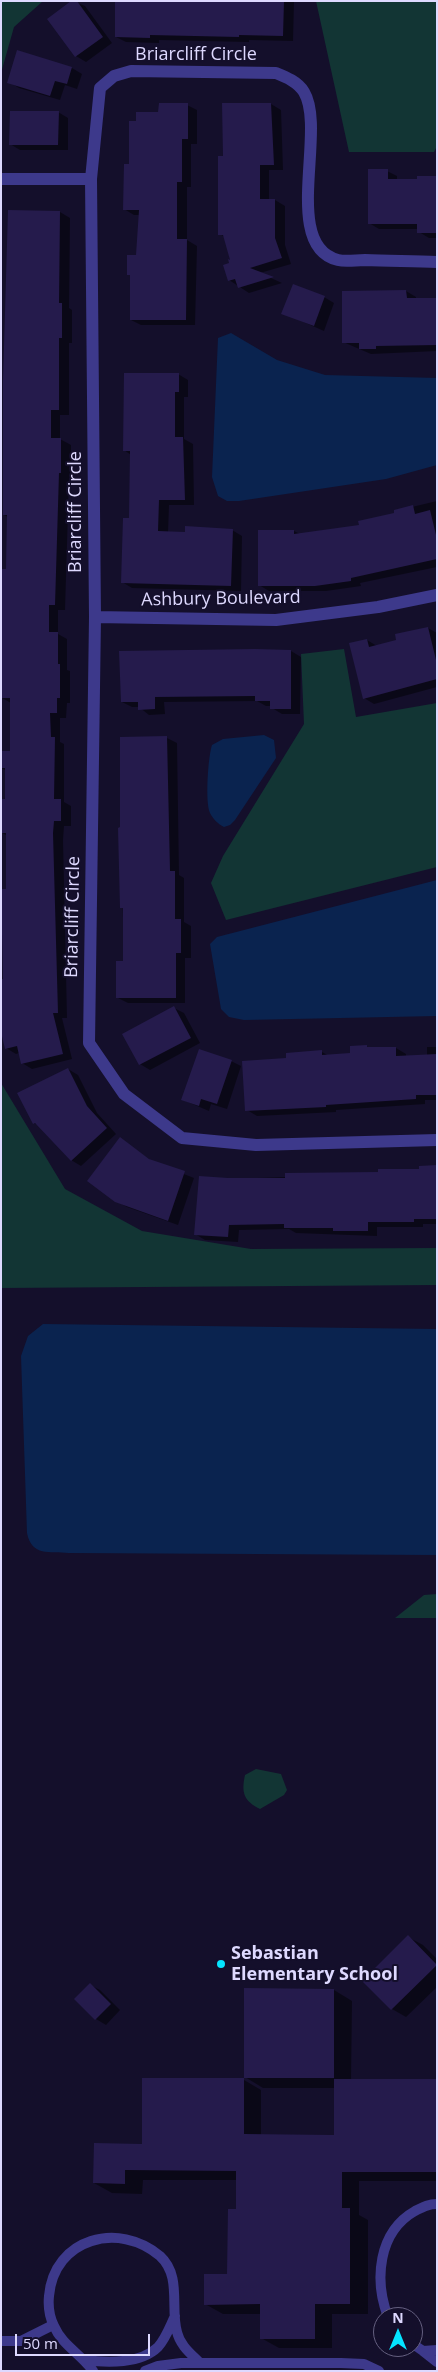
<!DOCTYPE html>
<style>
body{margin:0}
#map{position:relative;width:438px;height:2372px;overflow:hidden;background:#140f2b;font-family:"Open Sans",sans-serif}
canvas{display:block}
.frame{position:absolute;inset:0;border:2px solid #ded9ff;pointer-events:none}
.north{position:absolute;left:373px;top:2307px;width:50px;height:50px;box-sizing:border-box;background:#140f2b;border:1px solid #656080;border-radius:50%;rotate:0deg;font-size:14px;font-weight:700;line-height:20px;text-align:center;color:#ded9ff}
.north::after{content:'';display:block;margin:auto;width:18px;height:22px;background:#05e4ff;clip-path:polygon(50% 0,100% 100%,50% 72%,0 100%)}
.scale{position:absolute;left:15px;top:2334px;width:135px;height:22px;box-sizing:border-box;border:2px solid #ded9ff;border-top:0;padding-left:6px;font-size:15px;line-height:18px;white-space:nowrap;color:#ded9ff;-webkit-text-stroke:4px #140f2b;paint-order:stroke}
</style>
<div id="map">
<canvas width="438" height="2372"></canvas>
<div class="frame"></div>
<div class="north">N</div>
<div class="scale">50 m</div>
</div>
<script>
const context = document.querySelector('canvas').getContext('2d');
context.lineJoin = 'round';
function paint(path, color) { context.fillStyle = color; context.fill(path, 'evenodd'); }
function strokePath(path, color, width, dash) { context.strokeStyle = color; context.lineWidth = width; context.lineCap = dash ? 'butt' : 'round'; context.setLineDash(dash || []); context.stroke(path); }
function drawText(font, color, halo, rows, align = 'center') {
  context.font = font + ' "Open Sans",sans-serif'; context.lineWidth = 4; context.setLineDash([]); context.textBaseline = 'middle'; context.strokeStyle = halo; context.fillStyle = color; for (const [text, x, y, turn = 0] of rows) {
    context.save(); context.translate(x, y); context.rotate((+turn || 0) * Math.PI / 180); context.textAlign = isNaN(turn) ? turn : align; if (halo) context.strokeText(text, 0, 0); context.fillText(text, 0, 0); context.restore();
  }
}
paint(new Path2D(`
 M1,1H43L14,27L1,73Z
 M316,1H437V146L434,152H349Z
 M344,649L356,717L437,703V867L226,920L211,883L223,856L304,724L301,654Z
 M1,1083L65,1189L142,1231L251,1249L437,1248V1285L1,1288Z
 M437,1594V1618H395L424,1595Z
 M256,1769L281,1774L287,1790L284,1795L260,1809C244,1801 241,1793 245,1775Z`), '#123534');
paint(new Path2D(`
 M231,333L277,360L325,375L437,378V465L386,479L239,501H227L218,496L212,477L218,338Z
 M264,735L274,740L276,758L235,820L230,825L224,827C218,824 213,819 210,813C205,802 208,757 212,745L223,739Z
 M437,880V1016L244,1020L229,1017L221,1009L210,944L217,937Z
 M43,1324L437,1329V1555L69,1553C49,1551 32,1557 27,1533L21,1356L28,1336Z`), '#0a234f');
paint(new Path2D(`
 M73,1L85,6L112,43L86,62L76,56Z
 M116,1H294L293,41L249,40V42L159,40V43L126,42L116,37Z
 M72,68L82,74L77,89L65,85L60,100L19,88L9,82Z
 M271,104L281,110L283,170H269V200H275L285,206V245L291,264L260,273L282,283L249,293L229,280L231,264L225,237L220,234L224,157Z
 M187,105L197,110V144H191V187H187V240L197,246L195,325H141L131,320V276L129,274L137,257L140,215H134L124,209L137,122Z
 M58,112L68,118V150H20L10,144Z
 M387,171L397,176V180H419L437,177V238H429L419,232V229H379L369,223Z
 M60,212L70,218L69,308L72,310V343H69V415H60V439L71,445V478H69L65,610H58V634L67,639V670L70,671V703H67L66,718H60V742L64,744V802L71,806V826H64L63,840L67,1018H62L72,1059L32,1069L22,1063L19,1053L16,1054L6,1048L5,925L1,923V891H7L8,836L2,833L7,771L1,768L11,752V703L2,698L8,570V517L4,515Z
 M406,291L416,297V300H437V351L371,354L343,342Z
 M324,297L334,303L324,331L283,313Z
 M178,374L188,380V397H184V439L193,444L194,505H169L168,533L232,530L242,536L241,591L132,588L122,582L131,520V455L124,450Z
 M437,501V567L360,583L361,586L326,591H269L259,585L294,531L300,534L360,526L396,514L395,511Z
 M428,628L437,633V687L374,704L364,698L367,640L377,646L397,641Z
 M291,651L301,657L300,714H282L272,708V706H266L257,701L164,702L165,714L149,715L139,707H132L122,702Z
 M167,738L177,743L179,875L184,878V922L191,926V958H185V1003H128L118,998L124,962L121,829Z
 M174,1008L184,1013L200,1043L150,1070L140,1064Z
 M366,1046L371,1049L396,1048L406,1054V1057L427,1056V1047H437V1100H425V1104L336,1110V1112L257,1116L247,1110L288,1059L322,1052L329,1056L351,1054Z
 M231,1061L241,1066L227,1109L211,1104L209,1111L183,1100Z
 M68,1069L78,1075L97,1113L116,1134L81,1166L71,1160L41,1127L34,1123Z
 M121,1139L153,1162L194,1178L178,1225L127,1207L116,1201Z
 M437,1167V1224H423V1227H377V1236L296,1233L289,1229L239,1230L238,1242L205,1240L195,1234L228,1179L379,1174Z
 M408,1937L423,1945L437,1959V1987L406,2017L392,2009L364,1981Z
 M90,1985L100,1990L120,2010L106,2025L96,2019Z
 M334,1990L352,2001L351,2080L437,2081V2181H359V2215L368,2220V2314H332V2348H279L261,2338V2314H223L205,2304L229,2276L237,2210L238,2180H143L142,2194L112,2193L94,2183L143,2146L244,2080L261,2090V2136H335V2088H263L245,2077Z`), '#0007');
paint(new Path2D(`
 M71,1H77L103,37L75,57L47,19Z
 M115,1H284L283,36L239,35V37L150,35V38L115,37Z
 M17,50L72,67L67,84L55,81L50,96L7,83Z
 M159,103H188V139H182V182H177V239H187L186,320H130V275H127V255H136L139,210H123L124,164H129V121H136V112H158Z
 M222,103H271L274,165H260V199H275V238L282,258L250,268L274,277L238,288L235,279L228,281L223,265L229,263L228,259L230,260L223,235H218V156H223Z
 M10,111H59L58,145H9Z
 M368,169H388V179H417V176H437V233H417V224H368Z
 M8,210L60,211L59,303H62V338H59V410H51V438H61V473H59L55,605H49V632H58V664H60V698H57V713H50L51,737H55L54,799H61V821H54L53,833L58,1013H53L63,1054L21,1064L17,1046L5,1049L1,1032V979H3L1,889H6V833H1V799H5V768H1V751H10V698H1V580L2,569H6L7,515H3V380Z
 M293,284L325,296L314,326L281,314Z
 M406,290L407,298H437V345L376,346V349H359V343H342V291Z
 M124,373H179V392H175V437H183L185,500H159L158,531L185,532V526L233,529L231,586L121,583L123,518H129L130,451H123Z
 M413,505L415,514L430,510L437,539V559L351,578V581L315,586H258V530H294V534L359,525L358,521L394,513V510Z
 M428,627L437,664V679L363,699L349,643L367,639L369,647L396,640L395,634Z
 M255,649L291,650V709H270V701H255V696L155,697V709L138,710V702H121L119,651Z
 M167,736L170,871H175V919H181V953H176V998H116V961H123V908H120L118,828L120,827V737Z
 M174,1006L191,1038L139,1065L122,1034Z
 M367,1045V1047H396V1056L437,1054V1095H416V1099L326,1105V1107L245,1111L242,1061L286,1058V1053L322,1050V1055L350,1053V1046Z
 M199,1049L232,1060L217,1104L201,1099L199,1106L181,1100Z
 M68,1068L87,1106L107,1128L71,1161L35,1123L33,1124L17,1093Z
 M120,1137L149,1159L185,1171L168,1221L115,1202L87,1181Z
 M437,1165L436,1219H414V1222H368V1231H333V1228H284V1224L229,1225L228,1237L194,1235L199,1176L228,1178H285V1173L378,1172V1169H419V1166Z
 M408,1935L437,1965L391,2010L362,1981Z
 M90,1983L111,2004L95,2020L74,1999Z
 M244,1988L334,1989V2078H244Z
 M142,2078H244V2134L334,2135V2079H436V2172H342V2208H350V2304H315V2339H260V2304L204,2305V2274H227L228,2209H236V2171L125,2170V2184L93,2183L94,2143L142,2144Z`), '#251b4c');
strokePath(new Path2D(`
 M388,2317C374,2280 378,2232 415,2211C423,2207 428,2204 437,2204
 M1,2341H21L53,2325
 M413,2344L423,2351L437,2350
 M423,2351L437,2362
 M85,2360C107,2363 141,2364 158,2347C166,2338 170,2326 175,2316
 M93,2371C81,2354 62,2345 54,2326C49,2316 48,2306 49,2296C54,2238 119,2221 160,2256C182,2276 170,2308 177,2332C180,2345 190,2353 199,2362
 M145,2371L158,2366L181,2363H341L364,2364L379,2371`), '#3d398b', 10);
strokePath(new Path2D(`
 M1,179H91
 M437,262C413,261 389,261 365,260C356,260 346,262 338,260C281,246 327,130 304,92C298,82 286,77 276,73L131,71L114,76L100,88L91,179L95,617L89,1043L124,1094L182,1138L256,1145L437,1140
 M95,617L276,620L378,607L437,595`), '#3d398b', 12);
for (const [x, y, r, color] of [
 [221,1964,5,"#05e4ff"]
]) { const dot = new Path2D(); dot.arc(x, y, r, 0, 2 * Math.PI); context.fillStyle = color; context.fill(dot); strokePath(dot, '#140f2b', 2); }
drawText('18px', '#ded9ff', '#140f2b', [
 ["Briarcliff Circle",196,55],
 ["Briarcliff Circle",76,512,-90],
 ["Ashbury Boulevard",221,599,-1],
 ["Briarcliff Circle",73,917,-89]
]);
drawText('bold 18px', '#ded9ff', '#140f2b', [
 ["Sebastian",231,1954],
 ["Elementary School",231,1975]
], 'left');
</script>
